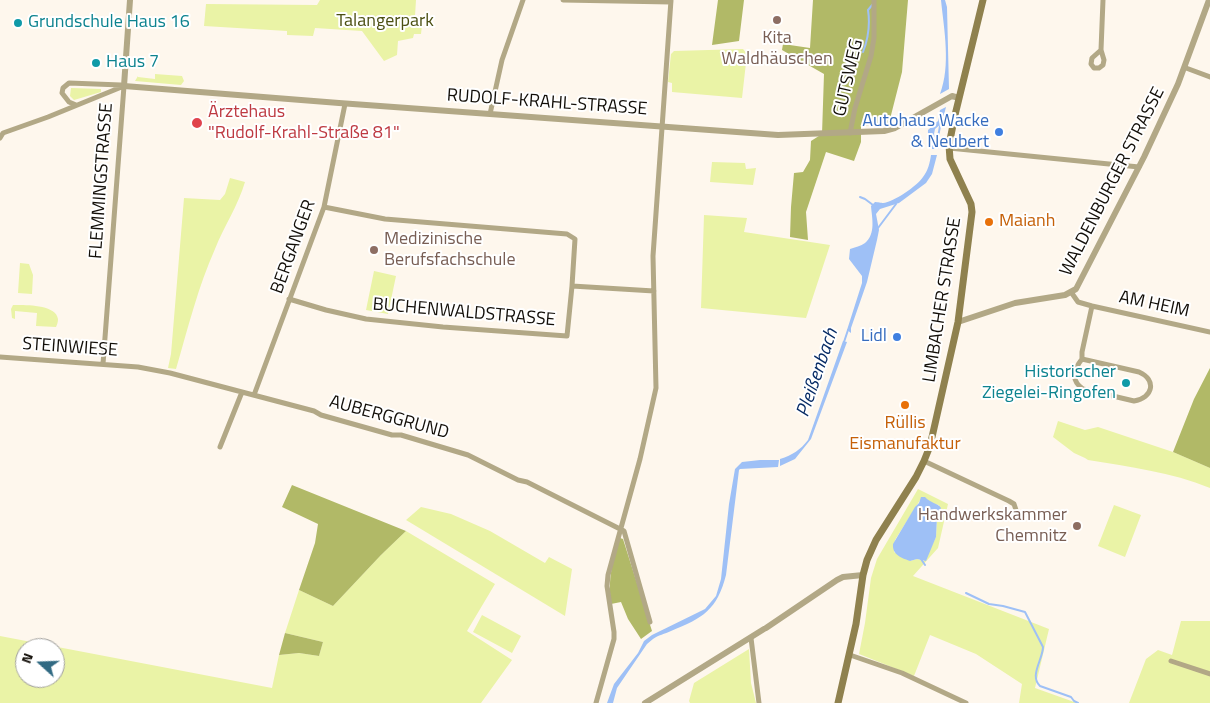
<!DOCTYPE html>
<meta charset="utf-8">
<style>
body{margin:0}
#map{position:relative;width:1210px;height:703px;overflow:hidden;background:#fef7ed;font-family:"Titillium Web",sans-serif}
canvas{display:block}
.north{position:absolute;left:15px;top:638px;width:50px;height:50px;box-sizing:border-box;background:#fff;border:1px solid #a09f9c;border-radius:50%;rotate:290deg;font-size:14px;font-weight:700;line-height:20px;text-align:center;color:#120e08}
.north::after{content:'';display:block;margin:auto;width:18px;height:22px;background:#316a83;clip-path:polygon(50% 0,100% 100%,50% 72%,0 100%)}
</style>
<div id="map">
<canvas width="1210" height="703"></canvas>
<div class="north">N</div>
</div>
<script>
const context = document.querySelector('canvas').getContext('2d');
context.lineJoin = 'round';
function paint(path, color) { context.fillStyle = color; context.fill(path, 'evenodd'); }
function strokePath(path, color, width, dash) { context.strokeStyle = color; context.lineWidth = width; context.lineCap = dash ? 'butt' : 'round'; context.setLineDash(dash || []); context.stroke(path); }
function drawText(font, color, halo, rows, align = 'center') {
  context.font = font + ' "Titillium Web",sans-serif'; context.lineWidth = 4; context.setLineDash([]); context.textBaseline = 'middle'; context.strokeStyle = halo; context.fillStyle = color; for (const [text, x, y, turn = 0] of rows) {
    context.save(); context.translate(x, y); context.rotate((+turn || 0) * Math.PI / 180); context.textAlign = isNaN(turn) ? turn : align; if (halo) context.strokeText(text, 0, 0); context.fillText(text, 0, 0); context.restore();
  }
}
paint(new Path2D(`
 M320,0H416L415,16H423L421,34H414L413,38L398,41L397,55L384,61L362,31L315,28L313,36L287,35V31L204,26L206,4L317,5Z
 M743,49L747,54L742,98L672,92V83L668,82L671,54L674,51Z
 M155,74L182,76L184,81L181,85L135,81L138,76V77L155,79Z
 M71,88L101,89V92L74,100L70,96Z
 M712,162L745,163L746,169L756,168L753,185L710,182Z
 M230,178L245,182C238,206 224,226 215,249C198,287 188,328 176,369L168,368L171,354L184,198L220,200L225,194Z
 M704,215L747,218L744,232L830,245L806,318L701,308Z
 M20,263L29,264L33,275L32,294L18,293Z
 M374,271L396,276L388,314L366,310Z
 M13,305C24,305 56,304 58,319C58,322 57,325 56,327L36,326L37,313L15,311V319L12,318L11,309Z
 M1058,421L1085,430L1098,427L1173,452L1210,468V488C1171,472 1130,467 1088,460L1085,458L1074,453L1053,437Z
 M918,489L948,504L938,548L913,576L1049,629L1035,688L1077,703H1019L1022,684L976,654L930,635L914,676L859,654L865,623L871,578L877,559ZM922,497L933,504L939,505L940,512L937,517L936,537L924,561L917,559L910,561L894,552L895,540Z
 M1114,505L1141,515L1125,557L1098,546Z
 M421,507L451,514L490,531L545,563L549,557L572,569L565,616L406,520Z
 M406,531L495,584L467,631L512,660L481,703H0V636L272,688L279,655L299,653L319,656L323,642L285,633L299,590L333,606L381,555ZM25,648H55V678H25Z
 M482,615L521,636L512,653L473,632Z
 M1181,621H1210V703H1129L1146,659L1158,650L1172,655Z
 M749,649L751,683L756,703H690L689,701L694,683Z`), '#eaf3a6');
paint(new Path2D(`
 M718,0H744L739,41L712,45Z
 M813,0H908L902,72L889,123L861,126V142L854,161L826,152L806,212L808,240L790,237L791,207L794,173L803,172L810,160L811,141L822,134L824,74L782,50L783,44L810,48Z
 M1210,368V468L1173,452L1194,399Z
 M292,485L406,531L381,555L333,606L299,590L315,543L318,524L282,507Z
 M620,538L623,539L652,631L641,639L628,619L621,602L611,604C608,576 612,565 620,538Z
 M285,633L323,642L319,656L299,653L279,655Z`), '#b1b967');
paint(new Path2D(`
 M941,0H945L947,7L949,89L940,94C951,65 944,30 941,0Z
 M946,107L942,123L935,129L934,134L939,144V149H932C933,143 927,137 928,130L938,121L940,110Z
 M931,155H937L932,174L926,183L899,203L880,209L876,214L879,230L877,240L867,282L851,328V333L847,330L862,283V276L849,259L850,249C855,247 861,246 865,243C876,234 872,218 871,206L875,202C877,202 882,203 883,203C894,202 917,186 923,177C928,171 930,162 931,155Z
 M843,341L847,342L811,439L795,459L780,466V459C793,455 800,450 808,440Z
 M760,460H779L778,467L740,469L739,470L726,575C717,610 703,618 671,631C665,634 658,635 653,639L647,644L617,688L613,703H607L614,684L638,653L644,641L652,635L705,609L716,596L721,579L729,504L735,469L742,462Z
 M921,497H925C930,503 938,503 941,508L937,517L936,537L926,561L917,559L910,561C902,558 892,555 893,544L915,507L919,503Z`), '#9ec0f6');
strokePath(new Path2D(`
 M863,52C868,39 870,23 868,10L873,4
 M937,143L940,126
 M860,197L865,199L873,205
 M878,228L896,204
 M844,342L848,330
 M921,559L925,565
 M966,593L989,604L1003,606L1025,612L1043,647C1043,659 1029,676 1040,686L1071,697L1074,701L1078,703`), '#9ec0f6', 2);
strokePath(new Path2D(`
 M563,0L671,2
 M1101,50L1092,58L1091,64L1094,68H1099L1103,65L1104,60L1101,50L1103,0
 M1186,68L1210,77
 M76,105L69,102L62,93L63,88L69,83L121,85
 M490,114L502,60L523,0
 M850,133L855,108L871,56L874,38V0
 M0,138L3,133L48,117L124,86
 M949,148L1139,167
 M324,207L385,219L567,234L575,239L572,286
 M1071,292L1078,302L1092,306L1210,332
 M289,299L326,310L366,319L443,327L567,336L572,286L654,291
 M0,357L138,367L170,373L314,411L321,415L392,435H401L468,455L518,480L527,482L624,531L650,622
 M1082,359L1139,372C1157,380 1153,398 1134,401L1083,389C1070,380 1074,369 1082,359V352L1092,306
 M103,364L124,86
 M254,395L324,207L345,104
 M220,447L242,392
 M924,461L1009,501L1014,504L1016,510
 M751,638L759,703
 M850,655L902,673L966,703
 M1171,661L1210,674
 M596,703L614,639V632L607,586L608,575L640,459L656,388L653,256L671,0`), '#b2a886', 5);
strokePath(new Path2D(`
 M130,0L124,86L339,103L778,135L884,131L895,128L952,96L959,98
 M958,322L1015,303L1065,295L1076,289L1144,157L1178,84L1209,0
 M766,628L837,580L843,577L863,575
 M645,703L764,629`), '#b2a886', 6);
strokePath(new Path2D(`
 M838,703L856,624L863,575L867,560L876,540L916,477L924,461L930,446L958,322L972,212L971,204L950,159L949,145L955,115L983,0`), '#8f814e', 7);
for (const [x, y, r, color] of [
 [777,20,5,"#8d6e63"],
 [18,23,5,"#0f9aa8"],
 [96,63,5,"#0f9aa8"],
 [197,123,6,"#e0444e"],
 [999,132,5,"#3f7fe0"],
 [989,222,5,"#e8710a"],
 [374,250,5,"#8d6e63"],
 [897,337,5,"#3f7fe0"],
 [1126,383,5,"#0f9aa8"],
 [905,405,5,"#e8710a"],
 [1077,526,5,"#8d6e63"]
]) { const dot = new Path2D(); dot.arc(x, y, r, 0, 2 * Math.PI); context.fillStyle = color; context.fill(dot); strokePath(dot, '#fff', 2); }
drawText('18px', '#4b4f12', '#fff', [
 ["Talangerpark",385,22]
]);
drawText('18px', '#0d838f', '#fff', [
 ["Grundschule Haus 16",28,23],
 ["Haus 7",106,63],
 ["Historischer",1116,373,"right"],
 ["Ziegelei-Ringofen",1116,394,"right"]
], 'left');
drawText('18px', '#785e54', '#fff', [
 ["Kita",777,39],
 ["Waldhäuschen",777,60],
 ["Medizinische",384,240,"left"],
 ["Berufsfachschule",384,261,"left"],
 ["Handwerkskammer",1067,516,"right"],
 ["Chemnitz",1067,537,"right"]
]);
drawText('18px', '#120e08', '#fff', [
 ["GUTSWEG",849,78,-77],
 ["RUDOLF-KRAHL-STRASSE",547,103,4],
 ["FLEMMINGSTRASSE",102,181,-86],
 ["WALDENBURGER STRASSE",1113,182,-63],
 ["BERGANGER",294,247,-70],
 ["LIMBACHER STRASSE",943,300,-81],
 ["AM HEIM",1154,305,12],
 ["BUCHENWALDSTRASSE",464,313,5],
 ["STEINWIESE",70,348,4],
 ["AUBERGGRUND",389,418,15]
]);
drawText('18px', '#be3a42', '#fff', [
 ["Ärztehaus",208,113],
 ["\"Rudolf-Krahl-Straße 81\"",208,134]
], 'left');
drawText('18px', '#366cbe', '#fff', [
 ["Autohaus Wacke",989,122],
 ["& Neubert",989,143],
 ["Lidl",887,337]
], 'right');
drawText('18px', '#c56008', '#fff', [
 ["Maianh",999,222],
 ["Rüllis",905,424,"center"],
 ["Eismanufaktur",905,445,"center"]
], 'left');
drawText('italic 19px', '#072b65', '#fff', [
 ["Pleißenbach",818,373,-71]
]);
</script>
